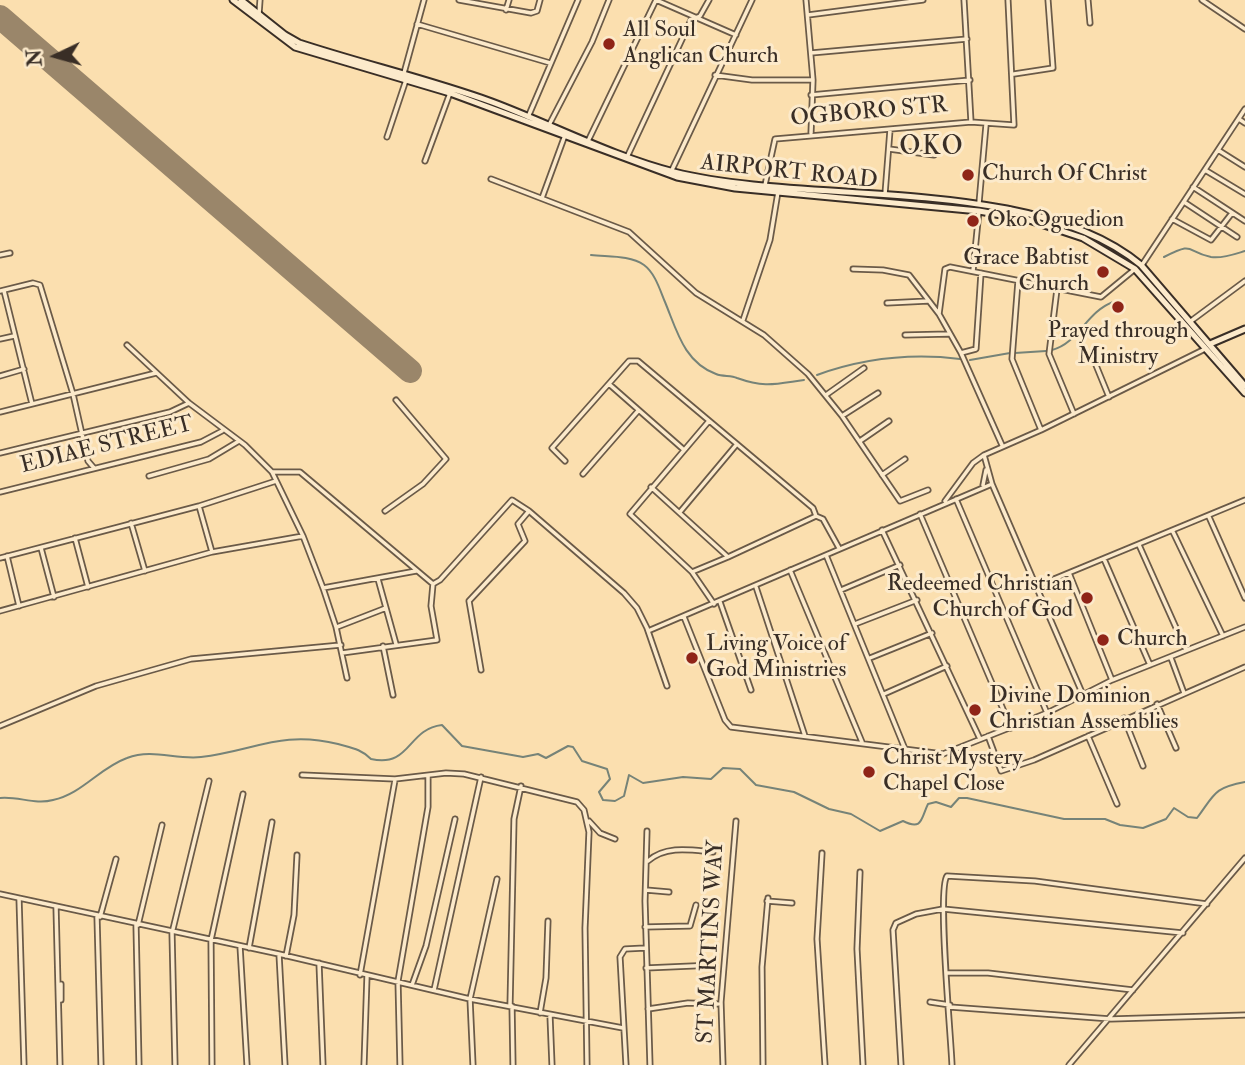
<!DOCTYPE html>
<style>
body{margin:0}
#map{position:relative;width:1245px;height:1065px;overflow:hidden;background:#fbdfaf;font-family:"IM FELL Double Pica",serif}
canvas{display:block}
.north{position:absolute;left:21px;top:21px;width:70px;height:70px;-webkit-text-stroke:5px #fceacb;paint-order:stroke;rotate:265deg;font-size:19px;font-weight:700;line-height:28px;text-align:center;color:#392e26}
.north::after{content:'';display:block;margin:auto;width:24px;height:32px;background:#392e26;clip-path:polygon(50% 0,100% 100%,50% 72%,0 100%)}
</style>
<div id="map">
<canvas width="1245" height="1065"></canvas>
<div class="north">N</div>
</div>
<script>
const context = document.querySelector('canvas').getContext('2d');
context.lineJoin = 'round';
function strokePath(path, color, width, dash) { context.strokeStyle = color; context.lineWidth = width; context.lineCap = dash ? 'butt' : 'round'; context.setLineDash(dash || []); context.stroke(path); }
function drawText(font, color, halo, rows, align = 'center') {
  context.font = font + ' "IM FELL Double Pica",serif'; context.lineWidth = 6; context.setLineDash([]); context.textBaseline = 'middle'; context.strokeStyle = halo; context.fillStyle = color; for (const [text, x, y, turn = 0] of rows) {
    context.save(); context.translate(x, y); context.rotate((+turn || 0) * Math.PI / 180); context.textAlign = isNaN(turn) ? turn : align; if (halo) context.strokeText(text, 0, 0); context.fillText(text, 0, 0); context.restore();
  }
}
strokePath(new Path2D(`
 M591,255C608,257 630,255 644,265C655,273 660,290 665,302C677,331 684,362 716,374C723,377 731,375 737,378C765,388 775,384 804,380
 M1164,257C1196,241 1184,251 1211,257C1222,259 1235,254 1245,251
 M1052,350C1079,343 1086,312 1113,302
 M1015,353L1046,351
 M970,360L1010,353
 M817,375C864,358 911,353 960,359
 M0,798C18,796 35,805 53,800C82,794 99,768 127,758C153,748 175,760 201,757C254,751 281,730 338,744C352,748 361,749 371,759C411,768 407,729 442,725L462,746L523,757L538,754L546,758L568,746L573,747L582,761L607,769L610,779L599,792L603,800L615,801L624,796L629,775L643,783L683,777L711,779L723,768L740,769L756,785L794,792L829,809L851,814L880,831L903,821C923,831 921,818 928,804L936,802L951,807L959,798H967L1064,819H1105L1120,825L1143,828L1166,819L1174,808L1188,817L1197,818C1215,794 1213,788 1245,782`), '#768378', 2);
strokePath(new Path2D(`
 M0,17L410,371`), '#9a866a', 24);
const street = new Path2D(`
 M459,0L531,13L537,11L540,0
 M656,0L736,35
 M806,0L813,80L811,133
 M964,0L971,122
 M1088,0L1090,23
 M1202,0L1245,29
 M506,10L509,0
 M259,14L260,0
 M808,15L923,0
 M417,24L550,63
 M811,53L967,39
 M404,73L424,0
 M1014,74L1053,68L1048,0
 M715,75L752,80H813
 M811,95L970,80
 M528,117L578,0
 M1239,119L1245,123
 M549,125L592,42L609,0
 M387,137L406,80
 M588,141L656,0
 M889,149L934,155
 M1218,150L1245,167
 M628,155L691,20L700,16L709,0
 M425,161L450,93
 M1205,170L1245,194
 M671,172L752,0
 M491,179L629,232L696,293L764,335L808,374L842,416L900,501L928,490
 M765,185L775,139L971,122L1014,125L1008,0
 M1193,187L1245,221
 M885,194L890,130
 M542,198L564,138
 M1184,202L1237,237
 M979,203L986,125
 M1172,219L1211,240L1232,213
 M0,255L10,253
 M1142,265L1245,109
 M853,269L883,270L909,275L939,314
 M973,271L979,211
 M1018,281L1012,359L1041,430
 M1057,289L1049,354L1074,414
 M0,291L33,283L40,285L73,394L88,461L94,468
 M4,291L32,404
 M887,303L928,301
 M743,320L770,240L778,192
 M1191,321L1245,281
 M905,335L949,334
 M0,339L14,336
 M127,345L189,403L245,445L272,472L303,536L323,588L336,627L347,678
 M961,353L976,349L981,273
 M1091,353L1109,397
 M0,376L24,369
 M609,384L683,449
 M826,395L864,368
 M0,412L156,373
 M842,416L878,393
 M709,421L630,514L692,572L714,604
 M860,441L889,421
 M1002,445L961,353L939,314L945,269L950,267L1101,297L1135,269
 M0,453L170,412L189,403
 M984,455L992,484L1083,695
 M565,461L552,448L629,361H638L813,508L816,516L823,519L839,548
 M272,472H300L433,584
 M583,474L638,411
 M882,475L905,459
 M149,476L209,459L239,441
 M983,485L986,470
 M651,487L728,557L816,516
 M0,492L201,442L222,431
 M956,499L1047,713
 M945,501L973,463L984,455L1041,430L1205,349
 M199,506L212,552
 M385,511L423,484L446,459L396,400
 M680,512L737,444
 M920,514L1011,728
 M1209,517L1245,598
 M131,523L145,571
 M882,530L980,739
 M1173,532L1223,636
 M75,538L88,587
 M1139,545L1186,650
 M41,548L54,597
 M826,555L905,749
 M7,556L19,606
 M0,558L199,506L276,481
 M1104,559L1150,665
 M790,570L862,742
 M692,572L728,557
 M1069,573L1112,680
 M378,579L396,644
 M1037,586L1245,500
 M756,587L805,736
 M323,588L416,571
 M841,590L900,565
 M720,602L751,690
 M0,611L212,552L303,536
 M684,617L725,720L731,727L943,754L1047,713L1112,680L1245,627
 M855,624L917,600
 M337,627L386,608
 M648,631L992,484
 M383,646L393,695
 M342,653L437,640L431,606L433,584L440,580L512,500L529,511L624,593L637,608L647,628L667,686
 M870,658L932,633
 M1171,658L1184,693
 M481,670L469,601L525,541L518,524L529,511
 M884,694L947,666
 M1157,704L1176,748
 M1124,718L1143,766
 M0,726L96,686L191,659L341,645
 M988,736L1001,771L1034,760L1245,667
 M1088,736L1117,804
 M302,775L395,779L446,773L464,774L577,802L584,810L589,832L585,928L587,1065
 M589,821L600,833L615,839
 M647,831L645,901L650,1065
 M822,853L817,939L825,1065
 M648,861C666,845 691,850 713,852
 M860,872L857,949L863,1065
 M646,890L669,892
 M0,894L279,954L470,999L623,1028
 M19,898L24,1065
 M767,901L792,903
 M56,907L60,1065
 M97,917L101,1065
 M100,917L116,859
 M136,925L139,1065
 M138,925L162,825
 M645,927L690,926L696,905
 M240,946L247,1065
 M249,948L272,822
 M279,954L285,1065
 M286,956L294,915L297,855
 M319,963L323,1065
 M646,968L715,965
 M947,973H988L1133,990
 M360,975L395,780
 M412,985L426,946L455,819
 M434,990L481,777
 M61,1000V984
 M930,1002L950,1005
 M510,1006L514,819L521,786
 M512,1006L513,1065
 M950,1007L1111,1019L1245,1015
 M648,1009L688,1003L718,1004
 M540,1013L546,978L548,921
 M550,1016L552,1065
 M175,1065L172,933L209,781
 M212,1065L211,940L243,794
 M364,1065L367,976
 M400,1065L398,981L428,807V776
 M473,1065L470,999L497,879
 M626,1065L620,957L625,949L645,948
 M723,1065L721,1002L736,821
 M763,1065L762,967L768,898
 M901,1065L893,930L896,923L916,914L943,909L1183,933
 M952,1065C951,1037 937,889 947,876L1035,881L1207,904
 M1069,1065L1245,858`);
const secondary = new Path2D(`
 M233,0L295,47L450,93L677,177L735,188L979,211L1029,220L1083,238L1135,269L1245,393
 M241,0L285,35L299,43C363,64 428,79 492,102C551,124 614,157 674,172C810,206 1032,174 1141,265L1245,386
 M1210,344L1245,329`);
strokePath(street, '#6a5a48', 7);
strokePath(secondary, '#392e26', 9);
strokePath(street, '#fceacb', 3.5);
strokePath(secondary, '#fceacb', 5);
for (const [x, y, r, color] of [
 [609,44,7,"#8f2418"],
 [968,175,7,"#8f2418"],
 [973,221,7,"#8f2418"],
 [1103,272,7,"#8f2418"],
 [1118,307,7,"#8f2418"],
 [1087,598,7,"#8f2418"],
 [1103,640,7,"#8f2418"],
 [692,658,7,"#8f2418"],
 [975,710,7,"#8f2418"],
 [869,772,7,"#8f2418"]
]) { const dot = new Path2D(); dot.arc(x, y, r, 0, 2 * Math.PI); context.fillStyle = color; context.fill(dot); strokePath(dot, '#fceacb', 2.5); }
drawText('23px', '#392e26', '#fceacb', [
 ["All Soul",623,31],
 ["Anglican Church",623,57],
 ["Church Of Christ",982,175],
 ["Oko Oguedion",987,221],
 ["Grace Babtist",1089,259,"right"],
 ["Church",1089,285,"right"],
 ["Prayed through",1118,332,"center"],
 ["Ministry",1118,358,"center"],
 ["Redeemed Christian",1073,585,"right"],
 ["Church of God",1073,611,"right"],
 ["Church",1117,640],
 ["Living Voice of",706,645],
 ["God Ministries",706,671],
 ["Divine Dominion",989,697],
 ["Christian Assemblies",989,723],
 ["Christ Mystery",883,759],
 ["Chapel Close",883,785]
], 'left');
drawText('23px', '#392e26', '#fceacb', [
 ["OGBORO STR",869,113,-5],
 ["AIRPORT ROAD",789,173,6],
 ["EDIAE STREET",107,446,-14],
 ["ST MARTINS WAY",712,942,-87]
]);
context.letterSpacing = '2px';
drawText('26px', '#392e26', '#fceacb', [
 ["OKO",932,148]
]);
context.letterSpacing = '0px';
</script>
